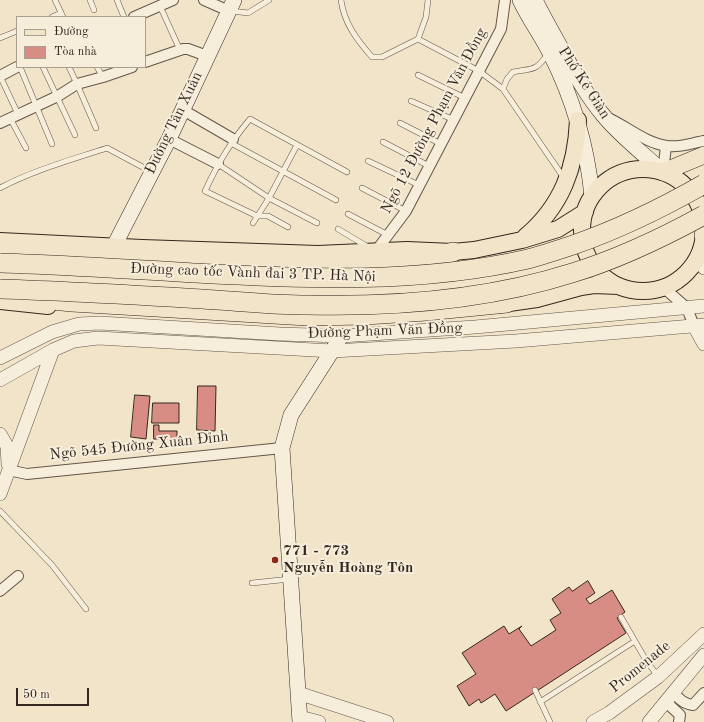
<!DOCTYPE html>
<meta charset="utf-8">
<style>
body{margin:0}
#map{position:relative;width:704px;height:722px;overflow:hidden;background:#f2e4c8;font-family:"Old Standard TT",serif}
canvas{display:block}
.legend{position:absolute;left:16px;top:16px;width:130px;height:52px;box-sizing:border-box;background:#f7eddb;border:1px solid #a99e90;margin:0;padding:5px 7px;list-style:none;font-size:12px;color:#33271f}
.legend li{display:flex;align-items:center;gap:8px;height:20px}
.legend b{width:20px;border:1px solid #a99e90}
.scale{position:absolute;left:16px;top:688px;width:73px;height:18px;box-sizing:border-box;border:2px solid #33271f;border-top:0;padding-left:5px;font-size:12px;line-height:14px;white-space:nowrap;color:#33271f;-webkit-text-stroke:3px #f7eddb;paint-order:stroke}
</style>
<div id="map">
<canvas width="704" height="722"></canvas>
<ul class="legend">
<li><b style="height:5px;background:#f2e4c8"></b>Đường</li>
<li><b style="height:11px;background:#d88d84"></b>Tòa nhà</li>
</ul>
<div class="scale">50 m</div>
</div>
<script>
const context = document.querySelector('canvas').getContext('2d');
context.lineJoin = 'round';
function paint(path, color) { context.fillStyle = color; context.fill(path, 'evenodd'); }
function strokePath(path, color, width, dash) { context.strokeStyle = color; context.lineWidth = width; context.lineCap = dash ? 'butt' : 'round'; context.setLineDash(dash || []); context.stroke(path); }
function drawText(font, color, halo, rows, align = 'center') {
  context.font = font + ' "Old Standard TT",serif'; context.lineWidth = 4; context.setLineDash([]); context.textBaseline = 'middle'; context.strokeStyle = halo; context.fillStyle = color; for (const [text, x, y, turn = 0] of rows) {
    context.save(); context.translate(x, y); context.rotate((+turn || 0) * Math.PI / 180); context.textAlign = isNaN(turn) ? turn : align; if (halo) context.strokeText(text, 0, 0); context.fillText(text, 0, 0); context.restore();
  }
}
const building = new Path2D(`
 M198,386H216L215,431L197,430Z
 M135,395L150,396L146,439L131,437Z
 M153,403H179V423H152Z
 M154,425H159V431H177V439H154Z
 M588,581L595,593L586,599L590,604L612,590L625,612L617,618L626,633L506,711L495,694L481,703L479,699L469,706L457,686L476,674L462,653L504,626L509,634L522,626L519,629L531,646L556,630L550,620L561,613L552,599L569,587L572,591Z`);
paint(building, '#d88d84');
strokePath(building, '#33271f', 1);
const service = new Path2D(`
 M55,0L63,17
 M90,0L94,10
 M117,0L124,17
 M341,0C344,23 357,40 372,57H382L418,39
 M428,0L426,17L418,39L479,71L503,89L564,178
 M160,6L180,50
 M232,11L248,13L269,0
 M52,17L61,13
 M0,38L17,31
 M20,67L52,144
 M43,67L75,135
 M69,67L77,84L96,128
 M97,67L103,77
 M418,75L465,98
 M0,76L18,114
 M503,89L507,79L513,72C533,68 535,72 548,54
 M411,101L454,120
 M10,118L26,148
 M400,123L441,144
 M383,142L429,166
 M231,143L336,200
 M368,161L419,185
 M218,164L269,198L317,223
 M0,188C34,170 71,160 107,148L150,171
 M362,188L406,211
 M348,214L388,235
 M253,223L269,198L297,145
 M288,227L268,216H257L205,191C218,163 230,143 250,119L347,172
 M338,229L368,247
 M0,511L52,565L86,609
 M252,583L290,579
 M621,617L647,662L658,676
 M535,690L550,722
 M540,702L635,641`);
const minor = new Path2D(`
 M204,0L229,11
 M134,17L173,0
 M145,62L183,49H188L207,56
 M0,76L17,67
 M183,110L233,139
 M610,119C629,128 646,143 667,146C679,148 692,143 704,141
 M0,123L58,96L77,84L103,77L132,67
 M169,139L218,164
 M663,172L666,146
 M376,251L406,211L501,29L505,0
 M664,288L687,308L694,326
 M8,470L27,474L282,448
 M0,591L18,576
 M673,692C679,699 684,704 693,705L704,693
 M665,701L680,715L679,722`);
const tertiary = new Path2D(`
 M699,253L704,268
 M694,326L704,344
 M0,358L52,332L79,324L100,323L280,334L341,336L475,327L704,306
 M0,380L53,350L74,341L98,338L332,351L516,341L704,325
 M0,434L7,446L8,464
 M0,494L53,350
 M298,693L387,722
 M300,717L319,722
 M593,722L609,713L658,677L704,634
 M649,722L704,655`);
const secondary = new Path2D(`
 M520,0C529,19 541,35 550,53C573,98 587,146 592,196
 M535,0C543,16 552,32 561,48C574,72 586,95 603,115C621,137 643,153 663,172
 M114,246L169,139L234,0
 M300,722L282,448L291,415L332,351L341,336`);
const primary = new Path2D(`
 M582 230a61 61 0 1 1 122 0a61 61 0 1 1-122 0Z
 M525,237C562,206 576,167 578,120
 M0,241L142,248L318,254L407,250L453,252L474,250L522,240L558,229L585,212
 M0,301L48,306
 M495,305L537,299L581,287L594,285L619,286`);
const trunk = new Path2D(`
 M663,172L704,155
 M703,235L704,234`);
const motorway = new Path2D(`
 M0,253L74,255L251,265L324,267L421,263L453,252
 M33,298L72,302L307,316L366,315L426,311L507,303`);
strokePath(service, '#635649', 6);
strokePath(minor, '#635649', 12);
strokePath(tertiary, '#635649', 14);
strokePath(secondary, '#33271f', 16);
strokePath(primary, '#33271f', 18);
strokePath(trunk, '#33271f', 18);
strokePath(motorway, '#33271f', 20);
strokePath(service, '#f7eddb', 5);
strokePath(minor, '#f7eddb', 10);
strokePath(tertiary, '#f7eddb', 13);
strokePath(secondary, '#f7eddb', 15);
strokePath(primary, '#f2e4c8', 16);
strokePath(trunk, '#f2e4c8', 17);
strokePath(motorway, '#f2e4c8', 19);
const motorwayBridge = new Path2D(`
 M0,263C65,265 130,269 196,273C306,279 419,284 528,259C543,255 558,250 573,245C619,229 662,208 704,184
 M0,289C68,291 135,295 202,299C237,301 272,305 307,305C396,307 487,300 572,273C618,259 662,238 704,215`);
strokePath(motorwayBridge, '#33271f', 20, []);
strokePath(motorwayBridge, '#f2e4c8', 19);
for (const [x, y, r, color] of [
 [275,560,4,"#8f2418"]
]) { const dot = new Path2D(); dot.arc(x, y, r, 0, 2 * Math.PI); context.fillStyle = color; context.fill(dot); strokePath(dot, '#f7eddb', 1.5); }
drawText('15px', '#33271f', '#f7eddb', [
 ["Phố Kẻ Giàn",584,83,57],
 ["Ngõ 12 Đường Phạm Văn Đồng",434,121,-62],
 ["Đường Tân Xuân",174,123,-64],
 ["Đường cao tốc Vành đai 3 TP. Hà Nội",253,273,2],
 ["Đường Phạm Văn Đồng",385,331,-2],
 ["Ngõ 545 Đường Xuân Đỉnh",139,446,-6],
 ["Promenade",640,667,-39]
]);
drawText('bold 15px', '#33271f', '#f7eddb', [
 ["771 - 773",283,551],
 ["Nguyễn Hoàng Tôn",283,568]
], 'left');
</script>
